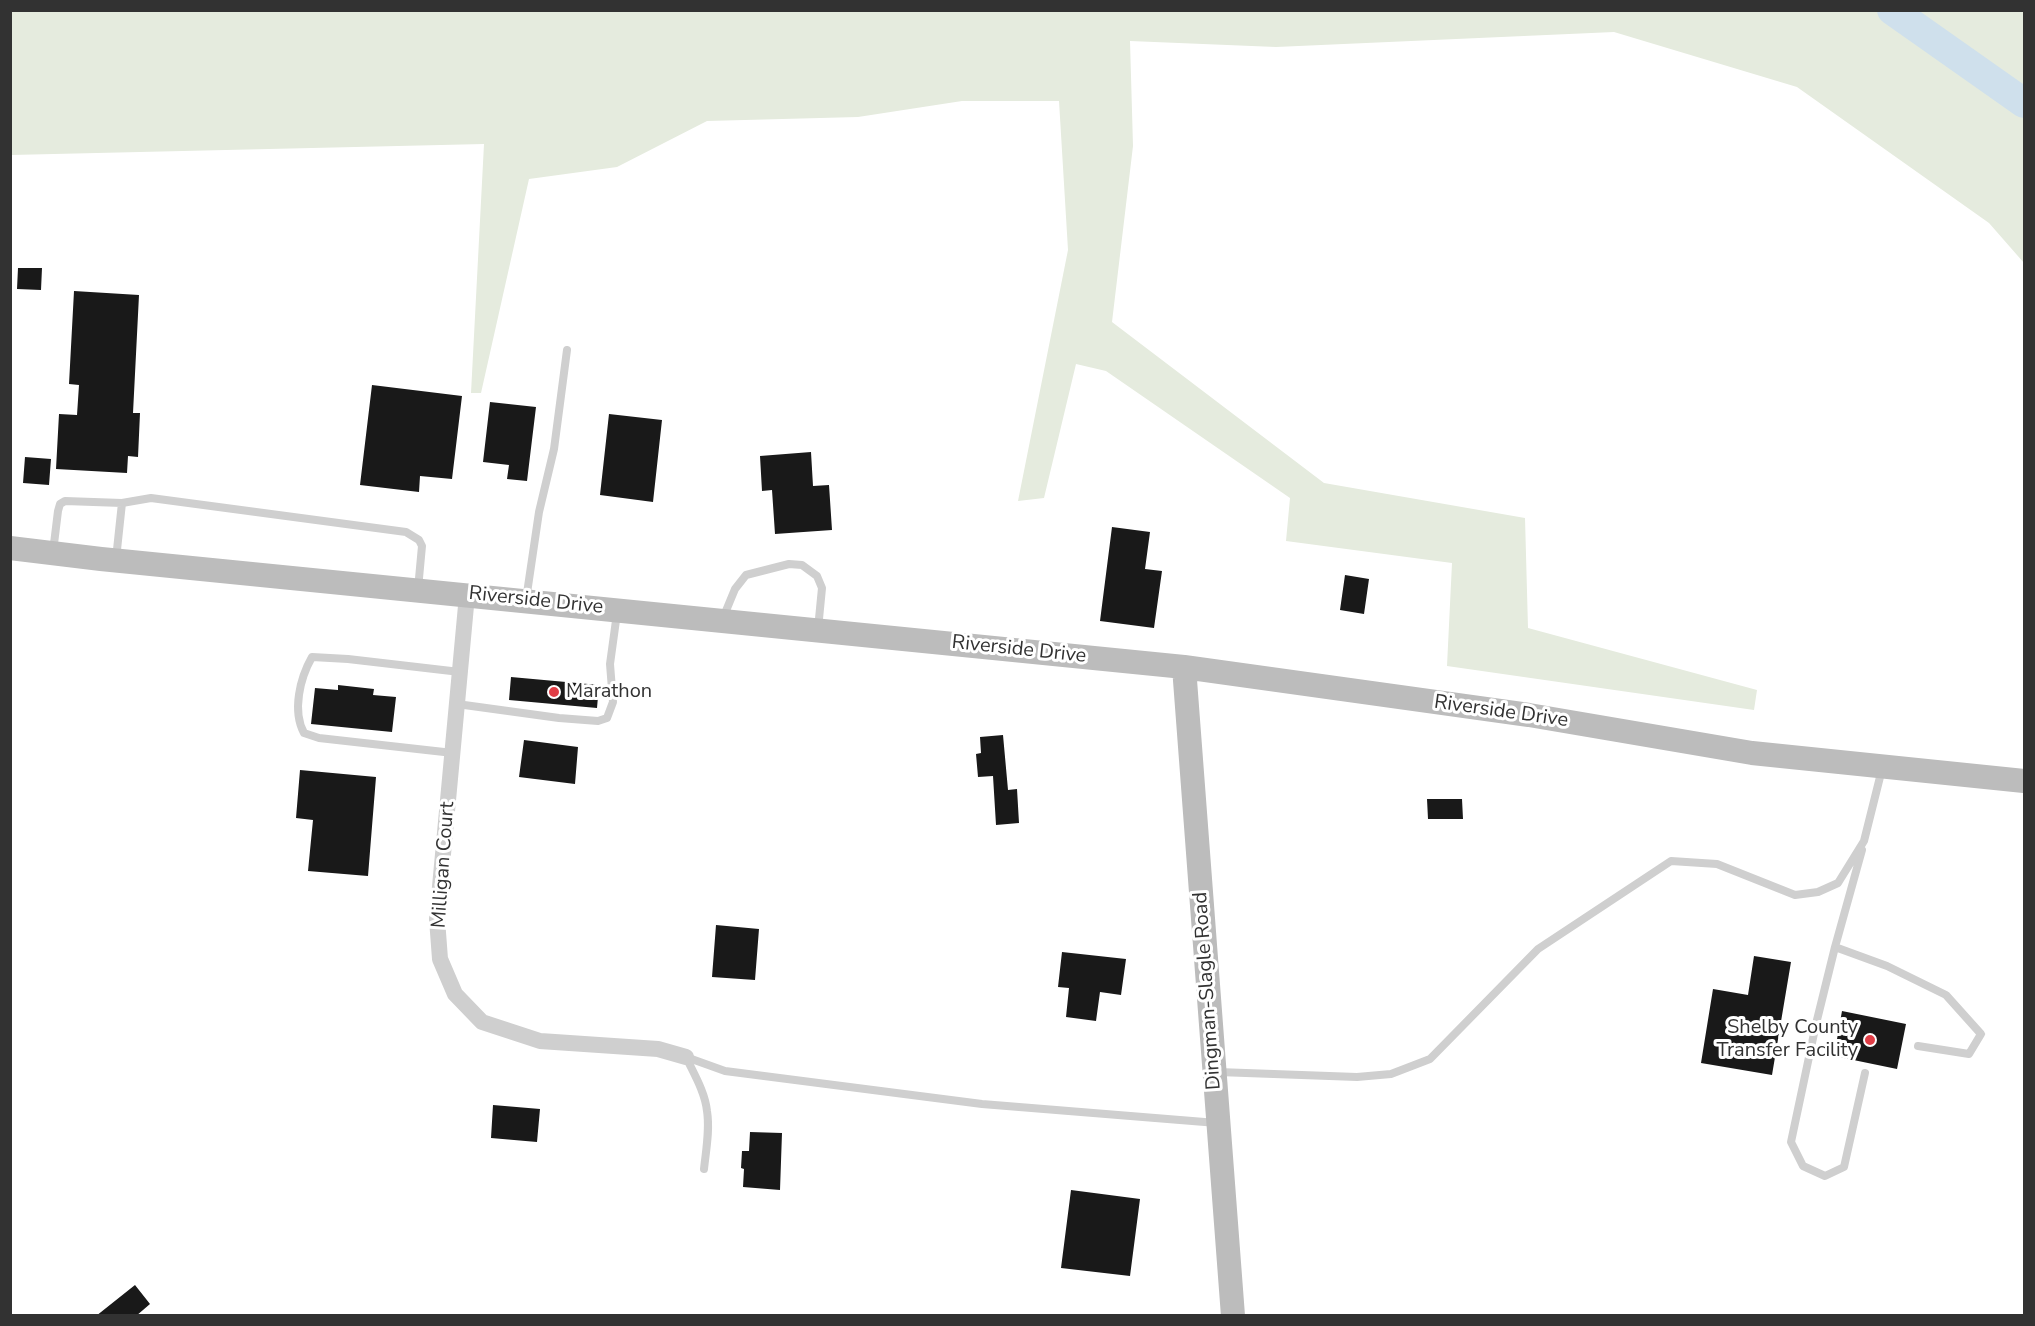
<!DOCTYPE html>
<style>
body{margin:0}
#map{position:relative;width:2035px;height:1326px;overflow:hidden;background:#fff;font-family:"Nunito Sans",sans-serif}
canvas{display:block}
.frame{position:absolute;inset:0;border:12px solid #323232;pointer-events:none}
</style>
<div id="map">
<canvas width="2035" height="1326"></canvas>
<div class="frame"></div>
</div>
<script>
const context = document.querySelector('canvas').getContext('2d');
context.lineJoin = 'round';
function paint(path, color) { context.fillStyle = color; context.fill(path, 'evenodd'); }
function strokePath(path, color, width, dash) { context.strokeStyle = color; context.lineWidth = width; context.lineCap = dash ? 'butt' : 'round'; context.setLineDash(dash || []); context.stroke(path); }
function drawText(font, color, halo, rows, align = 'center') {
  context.font = font + ' "Nunito Sans",sans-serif'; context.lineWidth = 6; context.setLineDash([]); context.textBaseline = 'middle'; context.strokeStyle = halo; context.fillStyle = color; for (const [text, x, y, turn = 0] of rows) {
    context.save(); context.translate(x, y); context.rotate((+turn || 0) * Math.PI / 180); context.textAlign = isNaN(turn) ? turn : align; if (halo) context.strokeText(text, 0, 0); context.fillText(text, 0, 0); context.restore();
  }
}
paint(new Path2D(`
 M10,11H2024V263L1989,223L1797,87L1614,32L1276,47L1130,41L1133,146L1112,322L1324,483L1525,518L1528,628L1757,690L1754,710L1447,666L1452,563L1286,541L1290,498L1106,371L1076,364L1044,498L1018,501L1068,250L1059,101H962L858,117L707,121L617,167L529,179L481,393H471L484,144L11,155Z`), '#e5ebde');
strokePath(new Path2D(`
 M1892,10L2024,103`), '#cfe0ec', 30);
paint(new Path2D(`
 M18,268H42L41,290L17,289Z
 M74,291L139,295L133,413H140L138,457L128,456L127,473L56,469L59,414L77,415L79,385L69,384Z
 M372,385L462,396L452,479L420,476L419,492L360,485Z
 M490,402L536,407L527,481L507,479L509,465L483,462Z
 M609,414L662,420L653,502L600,495Z
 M811,452L813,486L829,485L832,530L775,534L772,490L762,491L760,456Z
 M25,457L51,459L49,485L23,483Z
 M1112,527L1150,532L1145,569L1162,571L1154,628L1100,621Z
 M1345,575L1369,579L1364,614L1340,610Z
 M511,677L599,685L597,708L509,700Z
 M338,685L374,689L373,695L396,697L392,732L311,724L315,688L338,690Z
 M1003,735L1008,790L1017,789L1019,823L996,825L993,776L978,777L976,754L981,753L980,737Z
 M524,740L578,747L575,784L519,777Z
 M300,770L376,777L368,876L308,871L313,820L296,818Z
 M1427,799H1462L1463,819H1428Z
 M716,925L759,929L755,980L712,977Z
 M1062,952L1126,959L1121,995L1100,992L1096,1021L1066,1017L1069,988L1058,987Z
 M1754,956L1791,962L1772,1075L1701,1063L1713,989L1748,995Z
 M1842,1011L1906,1024L1897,1069L1834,1056Z
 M493,1105L540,1109L537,1142L491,1138Z
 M750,1132L782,1133L780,1190L743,1187L744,1169L741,1168L742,1151H749Z
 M1071,1190L1140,1199L1130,1276L1061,1268Z
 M135,1285L150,1304L136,1316H96Z`), '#191919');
strokePath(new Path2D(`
 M53,552L58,511L60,504L65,501L122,503L151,498L406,532L419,540L422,546L418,589
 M116,559L122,503
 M526,600L539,512L554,449L567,350
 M723,618L735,589L746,575L789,564L802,565L817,576L822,588L818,629
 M457,704L559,718L598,721L607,718L613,702L610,664L617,613
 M453,753L319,738L304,733C292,711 300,678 312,657L348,659L460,672
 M1862,850L1835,947L1887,966L1946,995L1981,1034L1969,1054L1918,1046
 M1835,947L1816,1024L1791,1142L1803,1166L1825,1176L1844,1167L1865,1073
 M686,1057L725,1071L982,1104L1217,1123
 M686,1057C694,1074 705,1092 707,1111C710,1130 706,1150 704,1169
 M1218,1072L1357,1077L1391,1074L1430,1059L1538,949L1671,861L1717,864L1795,895L1818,892L1838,883L1864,841L1882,769`), '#cfcfcf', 8);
strokePath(new Path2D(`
 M467,595L437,919L440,959L455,994L482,1022L540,1041L658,1049L686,1057`), '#cfcfcf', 16);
strokePath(new Path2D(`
 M10,548L101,559L1184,667L1529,715L1752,753L2024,781
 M1184,667L1233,1316`), '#bcbcbc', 24);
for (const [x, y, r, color] of [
 [554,692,6,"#e03d46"],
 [1870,1040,6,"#e03d46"]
]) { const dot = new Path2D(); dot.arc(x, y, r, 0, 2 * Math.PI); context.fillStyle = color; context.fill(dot); strokePath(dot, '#fff', 2); }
drawText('20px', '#323232', '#fff', [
 ["Riverside Drive",536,601,6],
 ["Riverside Drive",1019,650,6],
 ["Riverside Drive",1501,712,8],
 ["Milligan Court",444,865,-86],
 ["Dingman-Slagle Road",1208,991,-94]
]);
drawText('20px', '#323232', '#fff', [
 ["Marathon",566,692],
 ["Shelby County",1858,1028,"right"],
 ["Transfer Facility",1858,1051,"right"]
], 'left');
</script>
